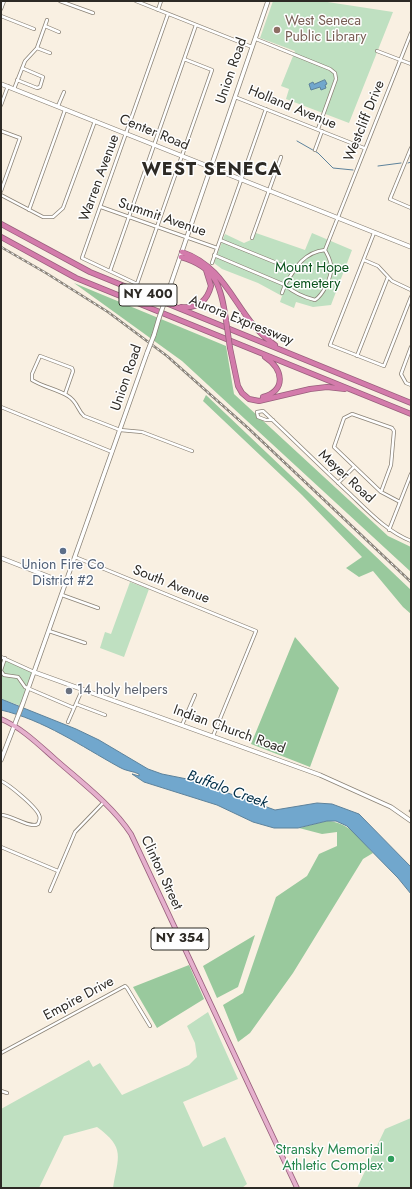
<!DOCTYPE html>
<style>
body{margin:0}
#map{position:relative;width:412px;height:1189px;overflow:hidden;background:#f9f0e2;font-family:Jost,sans-serif}
canvas{display:block}
.frame{position:absolute;inset:0;border:2px solid #2d2a25;pointer-events:none}
</style>
<div id="map">
<canvas width="412" height="1189"></canvas>
<div class="frame"></div>
</div>
<script>
const context = document.querySelector('canvas').getContext('2d');
context.lineJoin = 'round';
function paint(path, color) { context.fillStyle = color; context.fill(path, 'evenodd'); }
function strokePath(path, color, width, dash) { context.strokeStyle = color; context.lineWidth = width; context.lineCap = dash ? 'butt' : 'round'; context.setLineDash(dash || []); context.stroke(path); }
function drawText(font, color, halo, rows, align = 'center') {
  context.font = font + ' Jost,sans-serif'; context.lineWidth = 3; context.setLineDash([]); context.textBaseline = 'middle'; context.strokeStyle = halo; context.fillStyle = color; for (const [text, x, y, turn = 0] of rows) {
    context.save(); context.translate(x, y); context.rotate((+turn || 0) * Math.PI / 180); context.textAlign = isNaN(turn) ? turn : align; if (halo) context.strokeText(text, 0, 0); context.fillText(text, 0, 0); context.restore();
  }
}
paint(new Path2D(`
 M273,1H321L393,12L349,123L286,99L289,89L281,86L295,51L260,38Z
 M256,233L305,250L312,233L352,250L331,305L313,307L296,302L294,308L280,302L282,296L258,283L222,269L214,263L225,234L244,243L253,239Z
 M130,582L149,589L124,657L100,648L105,632L111,634Z
 M1,657L34,672L21,706L1,699Z
 M208,1012L238,1079L183,1102L203,1147L225,1137L247,1184L242,1188H113C118,1157 126,1148 97,1127L64,1136L39,1188H1V1109L89,1060L93,1067L100,1063L122,1095L189,1065L197,1057L195,1043L187,1026Z
 M411,1118V1188H357L385,1129Z`), '#bfe0c1');
paint(new Path2D(`
 M74,283L226,346L234,394L388,536L411,547V572L182,361Z
 M206,395L411,590V614L403,607L373,571L359,577L346,568L362,557L302,495L203,401Z
 M295,637L339,688L310,767L251,744Z
 M327,821C348,822 360,838 373,853L363,859L293,973L250,1033L238,1042L223,1005L243,993L276,897L307,876L319,854L337,846V832L322,834L299,828Z
 M255,935L238,987L217,998L203,966Z
 M189,965L204,999L157,1028L133,987Z`), '#99c99d');
const water = new Path2D(`
 M325,80L327,84L325,85L326,88L321,90L320,87L311,90L309,84L313,82L314,84Z
 M1,699L76,729L99,740L148,769L162,774L192,780L275,810L317,803L332,804L359,814L411,867V894L398,878L347,826L336,821H327L298,828H274L253,822L217,805L144,782L132,774L139,776V774C133,771 125,771 119,767C81,746 44,720 1,710Z`);
paint(water, '#71a7cd');
strokePath(water, '#5d829b', 1);
strokePath(new Path2D(`
 M297,141L318,153L333,168L353,170
 M408,163L411,162
 M378,166L401,163`), '#5d829b', 1);
const street = new Path2D(`
 M60,1L93,13
 M136,1L252,47
 M1,9L4,1
 M158,10L161,1
 M168,14L82,258L137,284L212,70L184,59
 M1,16L34,29
 M45,26L59,32
 M256,39L330,69L335,73L336,79L318,129
 M37,48L50,53
 M377,51L411,64
 M17,80L37,88L40,87L43,77L22,68
 M14,89L25,61L37,48L47,20
 M235,97L364,148
 M1,105L8,86
 M58,106L64,92
 M1,131L20,138L1,191
 M411,148L390,199L411,208
 M315,150L322,131
 M1,195L43,217H53L63,208L95,121
 M101,207L217,248
 M29,210L65,110
 M374,233L330,345L384,366L411,297
 M252,238L281,157
 M220,240L294,270
 M214,255L285,285C295,268 304,252 325,250L411,33
 M364,260L378,266L392,281L411,290
 M212,263L266,109
 M110,271L196,25
 M282,293L285,285C294,293 303,297 315,300C323,295 331,278 331,269C332,262 328,256 325,250
 M411,347L401,374L406,383L411,385
 M357,356L388,277
 M65,394L73,371L72,368L40,356L32,374V380C43,387 57,389 68,396C78,402 77,410 84,416L120,430L142,432L192,451
 M1,407L112,452
 M273,420H266L258,417L257,412L263,411C292,438 320,466 349,493C368,511 386,531 411,541
 M338,483L354,467
 M381,492L391,465L394,431L392,428L352,414L344,418L334,447L381,492L400,502
 M389,530L411,474
 M75,557L256,631L213,736
 M62,595L98,608
 M49,631L85,643
 M1,657L34,672
 M1,670L5,658
 M1,671L4,675L18,677L25,687L74,708
 M76,704L105,715
 M68,722L82,690
 M182,725L195,695
 M1,781C10,785 36,807 39,815C41,819 39,821 38,824C30,829 12,815 1,815
 M1,847L58,871
 M50,891L75,832L103,803
 M1,1053L125,986L127,988L150,1026
 M1,1091L7,1093`);
const secondary = new Path2D(`
 M1,84L411,247
 M167,295L268,1
 M154,335L159,318
 M1,558L65,583
 M34,672L320,775L391,807L411,821
 M1,760L23,703L147,353`);
const primary = new Path2D(`
 M1,719C22,728 38,744 55,759C81,782 112,805 131,834L297,1188`);
const highway = new Path2D(`
 M1,224L90,272L411,403
 M1,237L76,278L411,414
 M182,252C231,269 235,318 275,345
 M181,257C216,267 221,286 226,320
 M181,307C198,309 207,301 211,286L206,270
 M230,348L238,386L242,393L249,399L259,401L310,389L327,387L345,389
 M263,397C287,390 283,369 265,357`);
strokePath(street, '#8a8276', 4);
strokePath(secondary, '#8a8276', 5);
strokePath(primary, '#995f7c', 5.5);
strokePath(highway, '#995f7c', 6);
strokePath(street, '#fff', 2.5);
strokePath(secondary, '#fff', 3.5);
strokePath(primary, '#e5b0cd', 4);
strokePath(highway, '#d37bab', 4.5);
const rail = new Path2D(`
 M1,247L46,273L108,312L167,356L248,428L411,582
 M410,811L411,810`);
strokePath(rail, '#8a847b', 2.5);
strokePath(rail, '#fefefe', 1, [3]);
const secondaryBridge = new Path2D(`
 M159,318L167,295
 M147,353L154,335`);
const highwayBridge = new Path2D(`
 M226,320L230,348`);
strokePath(secondaryBridge, '#8a8276', 5, []);
strokePath(highwayBridge, '#995f7c', 6, []);
strokePath(secondaryBridge, '#fff', 3.5);
strokePath(highwayBridge, '#d37bab', 4.5);
for (const [x, y, r, color] of [
 [277,30,4,"#8d6e63"],
 [63,551,4,"#5c6f8a"],
 [69,691,4,"#6b7280"],
 [391,1159,4,"#2e9e5b"]
]) { const dot = new Path2D(); dot.arc(x, y, r, 0, 2 * Math.PI); context.fillStyle = color; context.fill(dot); strokePath(dot, '#fefefe', 1.5); }
for (const [x, y, w] of [
 [148,295,58],
 [180,939,58]
]) { const box = new Path2D(); box.roundRect(x - w / 2, y - 11, w, 22, 3); context.fillStyle = '#fefefe'; context.fill(box); strokePath(box, '#2d2a25', 1); }
drawText('bold 13px', '#2d2a25', null, [
 ["NY 400",148,295],
 ["NY 354",180,939]
]);
drawText('14px', '#785e54', '#fefefe', [
 ["West Seneca",285,22],
 ["Public Library",285,38]
], 'left');
drawText('14px', '#2d2a25', '#fefefe', [
 ["Union Road",232,71,-71],
 ["Holland Avenue",292,108,22],
 ["Westcliff Drive",365,121,-68],
 ["Center Road",154,133,22],
 ["Warren Avenue",100,178,-70],
 ["Summit Avenue",162,218,19],
 ["Aurora Expressway",241,321,22],
 ["Union Road",127,378,-71],
 ["Meyer Road",346,477,43],
 ["South Avenue",171,585,22],
 ["Indian Church Road",229,730,20],
 ["Clinton Street",161,873,65],
 ["Empire Drive",79,999,-28]
]);
drawText('14px', '#0a531d', '#fefefe', [
 ["Mount Hope",312,269],
 ["Cemetery",312,285]
]);
drawText('14px', '#4e5e75', '#fefefe', [
 ["Union Fire Co",63,566],
 ["District #2",63,582]
]);
drawText('14px', '#5b616d', '#fefefe', [
 ["14 holy helpers",77,691]
], 'left');
drawText('14px', '#27864d', '#fefefe', [
 ["Stransky Memorial",383,1151],
 ["Athletic Complex",383,1167]
], 'right');
drawText('italic 15px', '#002e47', '#fefefe', [
 ["Buffalo Creek",227,790,20]
]);
context.letterSpacing = '1px';
drawText('bold 18px', '#2d2a25', '#fefefe', [
 ["WEST SENECA",212,171]
]);
context.letterSpacing = '0px';
</script>
